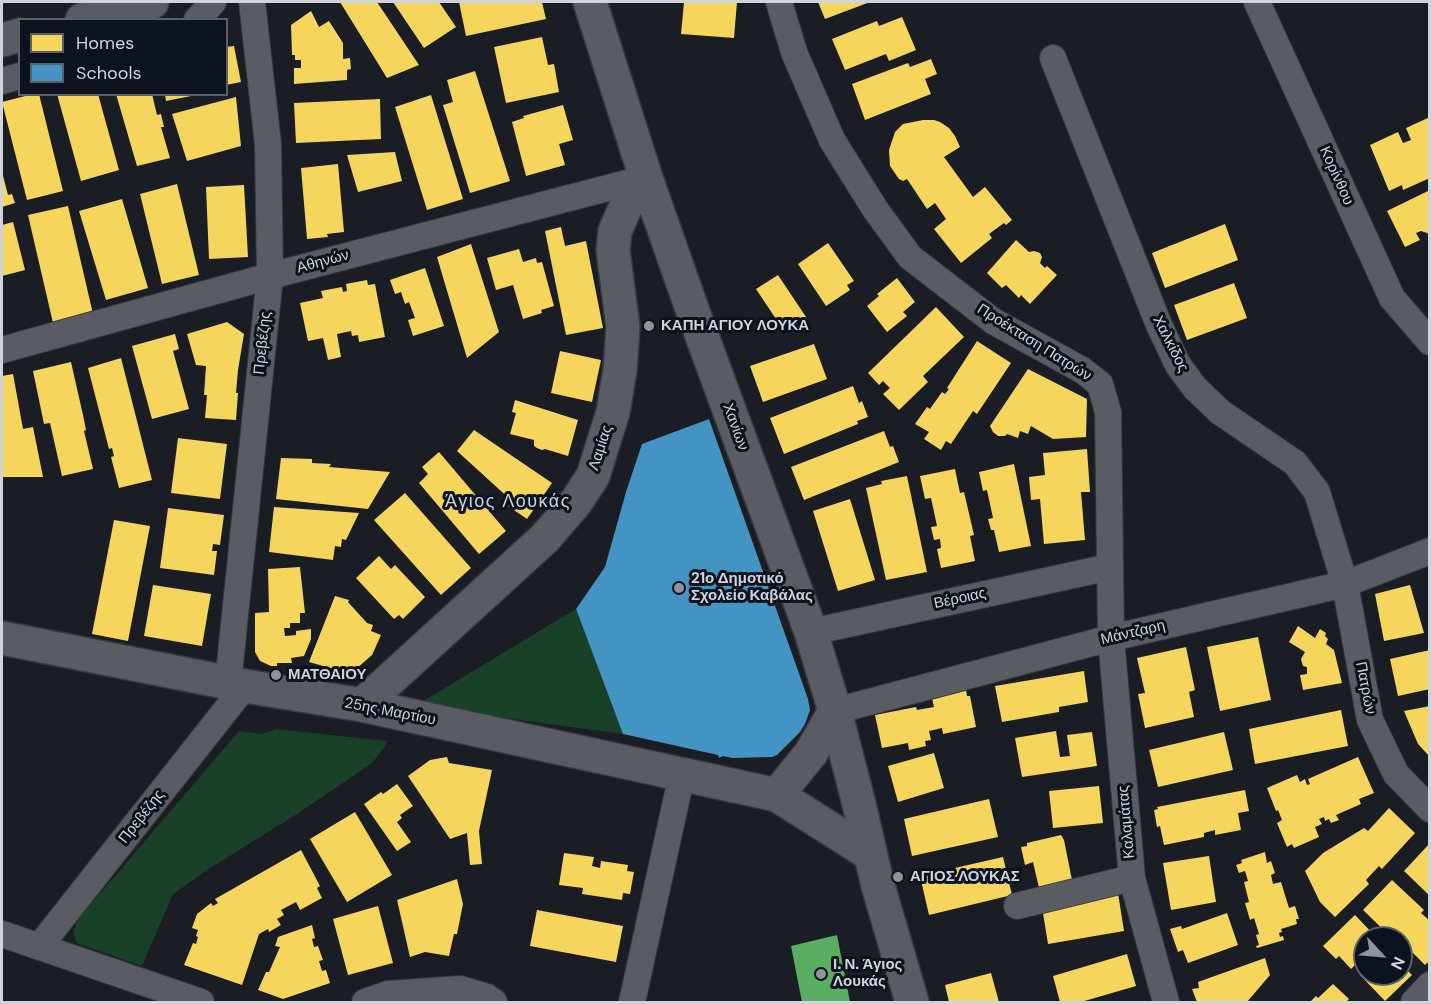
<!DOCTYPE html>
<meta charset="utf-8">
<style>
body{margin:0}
#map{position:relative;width:1431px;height:1004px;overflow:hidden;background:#1a1d24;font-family:"DM Sans",sans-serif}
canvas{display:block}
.frame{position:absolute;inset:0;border:3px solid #ced3dc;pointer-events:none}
.legend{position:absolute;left:18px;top:18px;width:210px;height:78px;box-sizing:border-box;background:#0c131f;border:2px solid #5a606b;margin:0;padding:8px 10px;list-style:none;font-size:18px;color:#ced3dc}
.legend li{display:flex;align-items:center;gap:12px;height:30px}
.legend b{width:30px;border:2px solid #5a606b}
.north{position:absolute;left:1353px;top:926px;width:60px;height:60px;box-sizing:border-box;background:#0c131f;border:2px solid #5a606b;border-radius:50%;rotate:116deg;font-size:16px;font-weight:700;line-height:24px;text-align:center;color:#ced3dc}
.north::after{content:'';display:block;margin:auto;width:21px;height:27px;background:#8f939c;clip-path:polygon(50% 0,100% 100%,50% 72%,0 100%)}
</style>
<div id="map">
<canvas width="1431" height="1004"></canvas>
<div class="frame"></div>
<ul class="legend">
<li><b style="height:16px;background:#f6d55c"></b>Homes</li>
<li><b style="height:16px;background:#4393c3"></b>Schools</li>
</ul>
<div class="north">N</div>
</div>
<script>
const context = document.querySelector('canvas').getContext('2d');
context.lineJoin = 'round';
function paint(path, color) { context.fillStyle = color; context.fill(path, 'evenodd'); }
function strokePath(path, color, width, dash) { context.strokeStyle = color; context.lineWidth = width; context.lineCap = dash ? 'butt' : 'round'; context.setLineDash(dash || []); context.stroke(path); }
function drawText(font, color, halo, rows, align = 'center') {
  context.font = font + ' "DM Sans",sans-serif'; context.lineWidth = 6; context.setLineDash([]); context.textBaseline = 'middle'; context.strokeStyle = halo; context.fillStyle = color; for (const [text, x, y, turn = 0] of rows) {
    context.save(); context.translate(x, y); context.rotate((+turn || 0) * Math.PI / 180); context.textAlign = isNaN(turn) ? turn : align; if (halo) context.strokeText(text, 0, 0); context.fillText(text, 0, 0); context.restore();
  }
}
paint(new Path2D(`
 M576,609L623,734L415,706Z
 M276,729L387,741L384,748L372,763L297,814L210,868L173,894L142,966L77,943C71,933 75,926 80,917L239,731L262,734Z`), '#184127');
paint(new Path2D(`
 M340,2H377L419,65L387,78Z
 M393,2H439L456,27L424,48Z
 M459,2H542L546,19L466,36Z
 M684,2H737L734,38L681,34Z
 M818,2H870L825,19Z
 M311,11L319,27L329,21L343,43V59L350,58L351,69L347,70V80L294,84V68H301V60H295V55H292L291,25Z
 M902,17L916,50L889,61L886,54L845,70L832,39L877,21L879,26Z
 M542,37L548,65L554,64L559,92L506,103L494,47Z
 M234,46L241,82L226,85V47Z
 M931,59L937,74L925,79L931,94L865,120L852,84L908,63L910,67Z
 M475,71L510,181L470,193L443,105L453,102L447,80Z
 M33,94H39L63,191L27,200L2,102Z
 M57,94H98L119,170L81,181Z
 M116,94H152L157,115L161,114L164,127H161L170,158L137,166Z
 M165,94H191V96L166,101Z
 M431,95L463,199L427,210L395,107Z
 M236,97L241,146L187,161L172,114Z
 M380,99L381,139L296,143L294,103Z
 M563,105L573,140L559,144L565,165L526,176L512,122L524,118L523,116Z
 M1430,117V178L1403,190L1402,185L1389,191L1370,145L1398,132L1403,143L1411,140L1406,128Z
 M923,120H934L940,122L949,128L955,136L960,147L944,157L973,197L985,187L1012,220L1006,225L1004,223L989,234L992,238L961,263L934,229L946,219L935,203L927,209L907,179L903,181L899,179L890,166L889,150L895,132L903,124Z
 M395,152L402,181L358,192L347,155Z
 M338,164L344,232L327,234L328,237L307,239L301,168Z
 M2,172L8,195L12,194L15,203L2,207Z
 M177,184L199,275L162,284L140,194Z
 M244,185L248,257L209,259L206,187Z
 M1430,190V234L1421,231L1416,233L1420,240L1405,247L1387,211Z
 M122,199L148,288L106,300L79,211Z
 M68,206L93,314L53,323L28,215Z
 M13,222L25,270L2,276V225Z
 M1225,224L1238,260L1165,288L1152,253Z
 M561,227L565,246L586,241L603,328L566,335L545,231Z
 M1016,240L1029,252L1034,251L1040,253L1042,257L1040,263L1045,268L1047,266L1057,275L1030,304L1021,295L1019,298L1006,285L1002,288L987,273Z
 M828,243L854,281L847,285L850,290L826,306L798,264Z
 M471,244L499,332L467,358L437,257Z
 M519,249L523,262L536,258L537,263L542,262L554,306L541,310L542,313L523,319L513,285L496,290L487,258Z
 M425,268L444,326L413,336L408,320L415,318L409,302L405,304L401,292L395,294L390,280Z
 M778,275L808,320L797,328L794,325L784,331L756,289Z
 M897,278L915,302L903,312L907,316L887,332L867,306L879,296L877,294Z
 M367,280L368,285L375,284L385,337L359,342L358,335L352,336L351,331L337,334L341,357L328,360L323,338L308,341L300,303L323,298L321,291L342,287L343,292L347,291L346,284Z
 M1234,283L1247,318L1187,340L1174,305Z
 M936,307L964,337L923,376L928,382L899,410L883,394L890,388L883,381L879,385L868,373Z
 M227,322L244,334L238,370L236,393H238L236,420L205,418L207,395H204L206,366L196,365L187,334Z
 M175,334L179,349L173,351L189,409L152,419L132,346Z
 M977,341L1011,363L977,414L973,411L951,444L946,441L941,450L924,439L929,432L915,424L927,407L930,409L942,392L945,394L949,389L947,388Z
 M814,344L827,379L763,402L750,366Z
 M560,351L601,360L592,402L551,393Z
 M121,358L152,480L119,488L111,457L114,456L112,448L109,449L88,368Z
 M71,362L83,415L86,430L84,431L93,469L62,476L50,423L44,424L33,371Z
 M1028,369L1087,399L1086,437L1053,439L1031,426L1028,434L1020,431L1018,438L1007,434L1005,436H998L993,432L990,426Z
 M13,374L23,429L33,427L43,477H2V376Z
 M853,386L859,403L862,401L868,417L857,421L858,424L784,454L770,418Z
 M515,400L578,420L568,456L545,449L542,450L537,448L534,446V440L510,434L516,413L512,412Z
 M474,430L552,483L527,519L508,506L513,502L457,451Z
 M884,431L890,447L893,446L899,462L804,500L791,467Z
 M178,438L227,444L220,499L171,493Z
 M1087,449L1090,492H1081L1085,540L1044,544L1040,499L1031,500L1029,477L1045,475L1043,453Z
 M439,452L506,531L479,554L419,483L428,474L422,467Z
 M281,458L312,459V463L331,464L329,467L390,472L368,509L276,499Z
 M1014,464L1031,546L999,552L994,530H991L988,519L993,518L987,490L983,491L979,472Z
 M955,469L960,493L964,492L974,535L970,536L975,561L941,568L937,549L941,548L940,539L934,540L931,527L937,526L931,498L925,499L920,476Z
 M907,476L927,572L886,580L866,488L882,484L881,481Z
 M405,493L471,568L441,595L374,520Z
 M850,499L875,580L838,591L813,511Z
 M274,507L359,513L346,540L342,539L341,547L335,546L333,560L269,552Z
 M168,508L224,515L220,545L213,544L212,551H217L214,575L160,568Z
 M114,520L150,526L128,641L92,634Z
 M379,556L391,569L395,565L425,597L403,619L399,615L394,619L356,578Z
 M300,567L305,613H300V623H290V628H284L285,636L296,635V631L311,629V639L304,656L291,658L292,663H277V666H271L260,661L255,652V613L269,612L268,569Z
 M153,585L211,594L202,646L144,636Z
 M1410,585L1424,633L1384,641L1375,594Z
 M335,596L349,600L348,602L367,623L373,625L371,631L381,635L372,655L355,670L348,673L309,662Z
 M1298,626L1315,638L1320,629L1326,633L1325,636L1328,639L1326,644L1334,650L1342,683L1303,690L1300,675L1307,674V667L1303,666L1301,659L1305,652L1289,642Z
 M1258,637L1271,700L1220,711L1207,647Z
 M1186,647L1195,690L1189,692L1194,717L1145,728L1138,694L1145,693L1137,658Z
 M1430,650V689L1398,696L1390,659Z
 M1084,671L1088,702L1059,707V712L1002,722L995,686Z
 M966,690L967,696H970L976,727L943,734L942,728L929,731L931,740L925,741L926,746L909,750L908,743L882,748L875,715L916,707L917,710L934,707L932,698Z
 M1430,706V757L1418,744L1404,711Z
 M1341,710L1348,746L1255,764L1249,729Z
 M1056,731L1060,757L1070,756L1067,735L1092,732L1097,766L1022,777L1015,738Z
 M1224,732L1233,770L1158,787L1149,750Z
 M934,753L944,788L898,802L888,766Z
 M447,757L449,763L492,770L479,831L482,864L470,865L467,833L450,839L408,776L430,760Z
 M1358,757L1374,793L1359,799L1361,804L1336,815L1339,820L1331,823L1329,819L1325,821L1324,817L1319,819L1322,824L1315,827L1319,837L1294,848L1292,844L1287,847L1277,823L1282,820L1278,810L1276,811L1267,788L1297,775L1300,782L1305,779L1307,785L1310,784L1308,779Z
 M397,784L413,806L400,815L402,818L397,822L411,842L397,851L364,804L381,792L383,794Z
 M1099,786L1103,823L1053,828L1049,791Z
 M1245,790L1249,811L1238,813L1241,830L1215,835V830L1204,833V837L1164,845L1160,826L1157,827L1154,810L1158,809L1157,807Z
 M989,799L998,837L912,856L904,819Z
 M1389,808L1415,833L1382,869L1379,866L1366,880L1369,884L1335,917L1320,902L1305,871L1323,853L1364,828L1368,831Z
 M355,812L392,875L347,902L310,839Z
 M1061,835L1064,840L1073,885L1040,892L1033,862L1025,865L1021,847L1027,846V843Z
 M1430,843V896L1404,871Z
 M301,850L320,886L317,888L322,898L300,910L296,902L281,910L284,915L277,919L281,925L269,932L268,929L259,934L242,985L184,965L193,943L196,944L198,937L196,936L198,930L192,928L197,914L211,903L213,906L218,903L215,899Z
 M1265,852L1267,863L1271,861L1275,873L1271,875L1273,884L1281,882L1289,908L1295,906L1299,919H1296L1297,924L1281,929L1282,932L1279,933L1280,937L1283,936L1284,940L1257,948L1256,946L1259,945L1256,935L1259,934L1254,918L1250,920L1245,903L1249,902L1244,882L1248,881L1245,871L1239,873L1236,865L1242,863L1241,860Z
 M564,853L594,857L592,866L600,868L601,861L628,865L627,871L634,872L630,894L623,893L622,900L582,894L583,888L559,885Z
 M1209,856L1216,902L1171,910L1163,863Z
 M1003,857L1012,895L929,915L920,876Z
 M457,879L463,904L457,934H454L449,956L425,952L410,957L397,900Z
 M1392,880L1424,910L1421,913L1430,921V960L1425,965L1408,948L1401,955V938H1392L1363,910Z
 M1118,893L1124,931L1048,944L1042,907Z
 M378,906L393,963L348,975L333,919Z
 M537,910L623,926L616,962L530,946Z
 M1227,913L1238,945L1188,963L1183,950L1178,952L1170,929L1181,926L1182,929Z
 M1355,915L1377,938H1365V974H1401V970L1405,974L1408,971L1412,975L1385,1001L1360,975L1363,973L1355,965L1351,969L1339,956L1336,959L1323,946Z
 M312,925L315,938L312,939L314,947L318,946L323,960L319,961L322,971L326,970L330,983L283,999L258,990L266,972H269L280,947L275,946L278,937Z
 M1127,954L1136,986L1081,1002H1060L1053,976Z
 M1265,958L1270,975L1247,1002H1197L1192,989L1199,988L1198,982Z
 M991,973L999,1002H949L945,985Z
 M1333,984L1349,999L1346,1002H1310L1316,996L1318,998Z`), '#f6d55c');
paint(new Path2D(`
 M709,419L808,699L810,710L805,724L800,732L777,755L772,757L732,758L723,756L719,758L718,755L623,734L576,609L605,567L626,492L642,444Z`), '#4393c3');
paint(new Path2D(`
 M837,935L850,1002H802L791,946Z`), '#5aae61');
const minor = new Path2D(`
 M779,2L794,52L832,140L875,209L910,257L993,321L1082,370L1100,384L1108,412L1111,638L1132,878L1166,1002
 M1257,2L1392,298L1430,342
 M197,20L213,2
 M1053,58L1159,325L1178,365L1195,388L1220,412L1295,463L1317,492L1345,584L1370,720L1396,774L1430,809
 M2,81L20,76
 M2,350L270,276L646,178
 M811,632L1110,567
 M228,683L270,276L268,144L252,2
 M835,711L1111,638L1345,584L1430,551
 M1017,906L1132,878
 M2,934L201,1002
 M39,947L245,686
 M365,1002L388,994L460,989L487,997L494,1002
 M632,1002L682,774
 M1414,1002L1430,985`);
const tertiary = new Path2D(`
 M590,2L646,178L692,309L811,632L835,711L859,804L877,882L912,1002
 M82,20L152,2
 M2,40L20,35
 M2,638L245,686L362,705L777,795L870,854
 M362,705L545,538L576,502L593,476L613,412L620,370L623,327L613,250L615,231L630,197L646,178
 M777,795L811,753L835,711`);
strokePath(minor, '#36393e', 28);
strokePath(tertiary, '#36393e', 36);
strokePath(minor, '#595c62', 26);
strokePath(tertiary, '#595c62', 33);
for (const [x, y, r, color] of [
 [649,326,6,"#8f939c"],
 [679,588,6,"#8f939c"],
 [276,675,6,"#8f939c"],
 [898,877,6,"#8f939c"],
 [821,974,6,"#8f939c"]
]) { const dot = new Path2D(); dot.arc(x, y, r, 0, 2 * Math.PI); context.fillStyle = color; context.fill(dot); strokePath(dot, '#0c131f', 2); }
drawText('15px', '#ced3dc', '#0c131f', [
 ["Κορίνθου",1336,176,66],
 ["Αθηνών",323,262,-15],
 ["Πρεβέζης",263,343,-84],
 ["Προέκταση Πατρών",1034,343,32],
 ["Χαλκίδος",1170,344,63],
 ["Χανίων",735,427,70],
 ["Λαμίας",601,448,-72],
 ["Βέροιας",960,599,-12],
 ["Μάντζαρη",1133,633,-13],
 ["Πατρών",1365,688,79],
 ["25ης Μαρτίου",390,712,11],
 ["Πρεβέζης",142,817,-52],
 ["Καλαμάτας",1127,822,-95]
]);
drawText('bold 15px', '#ced3dc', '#0c131f', [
 ["ΚΑΠΗ ΑΓΙΟΥ ΛΟΥΚΑ",661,326],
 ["21ο Δημοτικό",691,579],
 ["Σχολείο Καβάλας",691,596],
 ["ΜΑΤΘΑΙΟΥ",288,675],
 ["ΑΓΙΟΣ ΛΟΥΚΑΣ",910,877],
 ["Ι. Ν. Άγιος",833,965],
 ["Λουκάς",833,982]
], 'left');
context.letterSpacing = '1.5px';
drawText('18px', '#ced3dc', '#0c131f', [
 ["Άγιος Λουκάς",508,502]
]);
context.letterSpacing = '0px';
</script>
